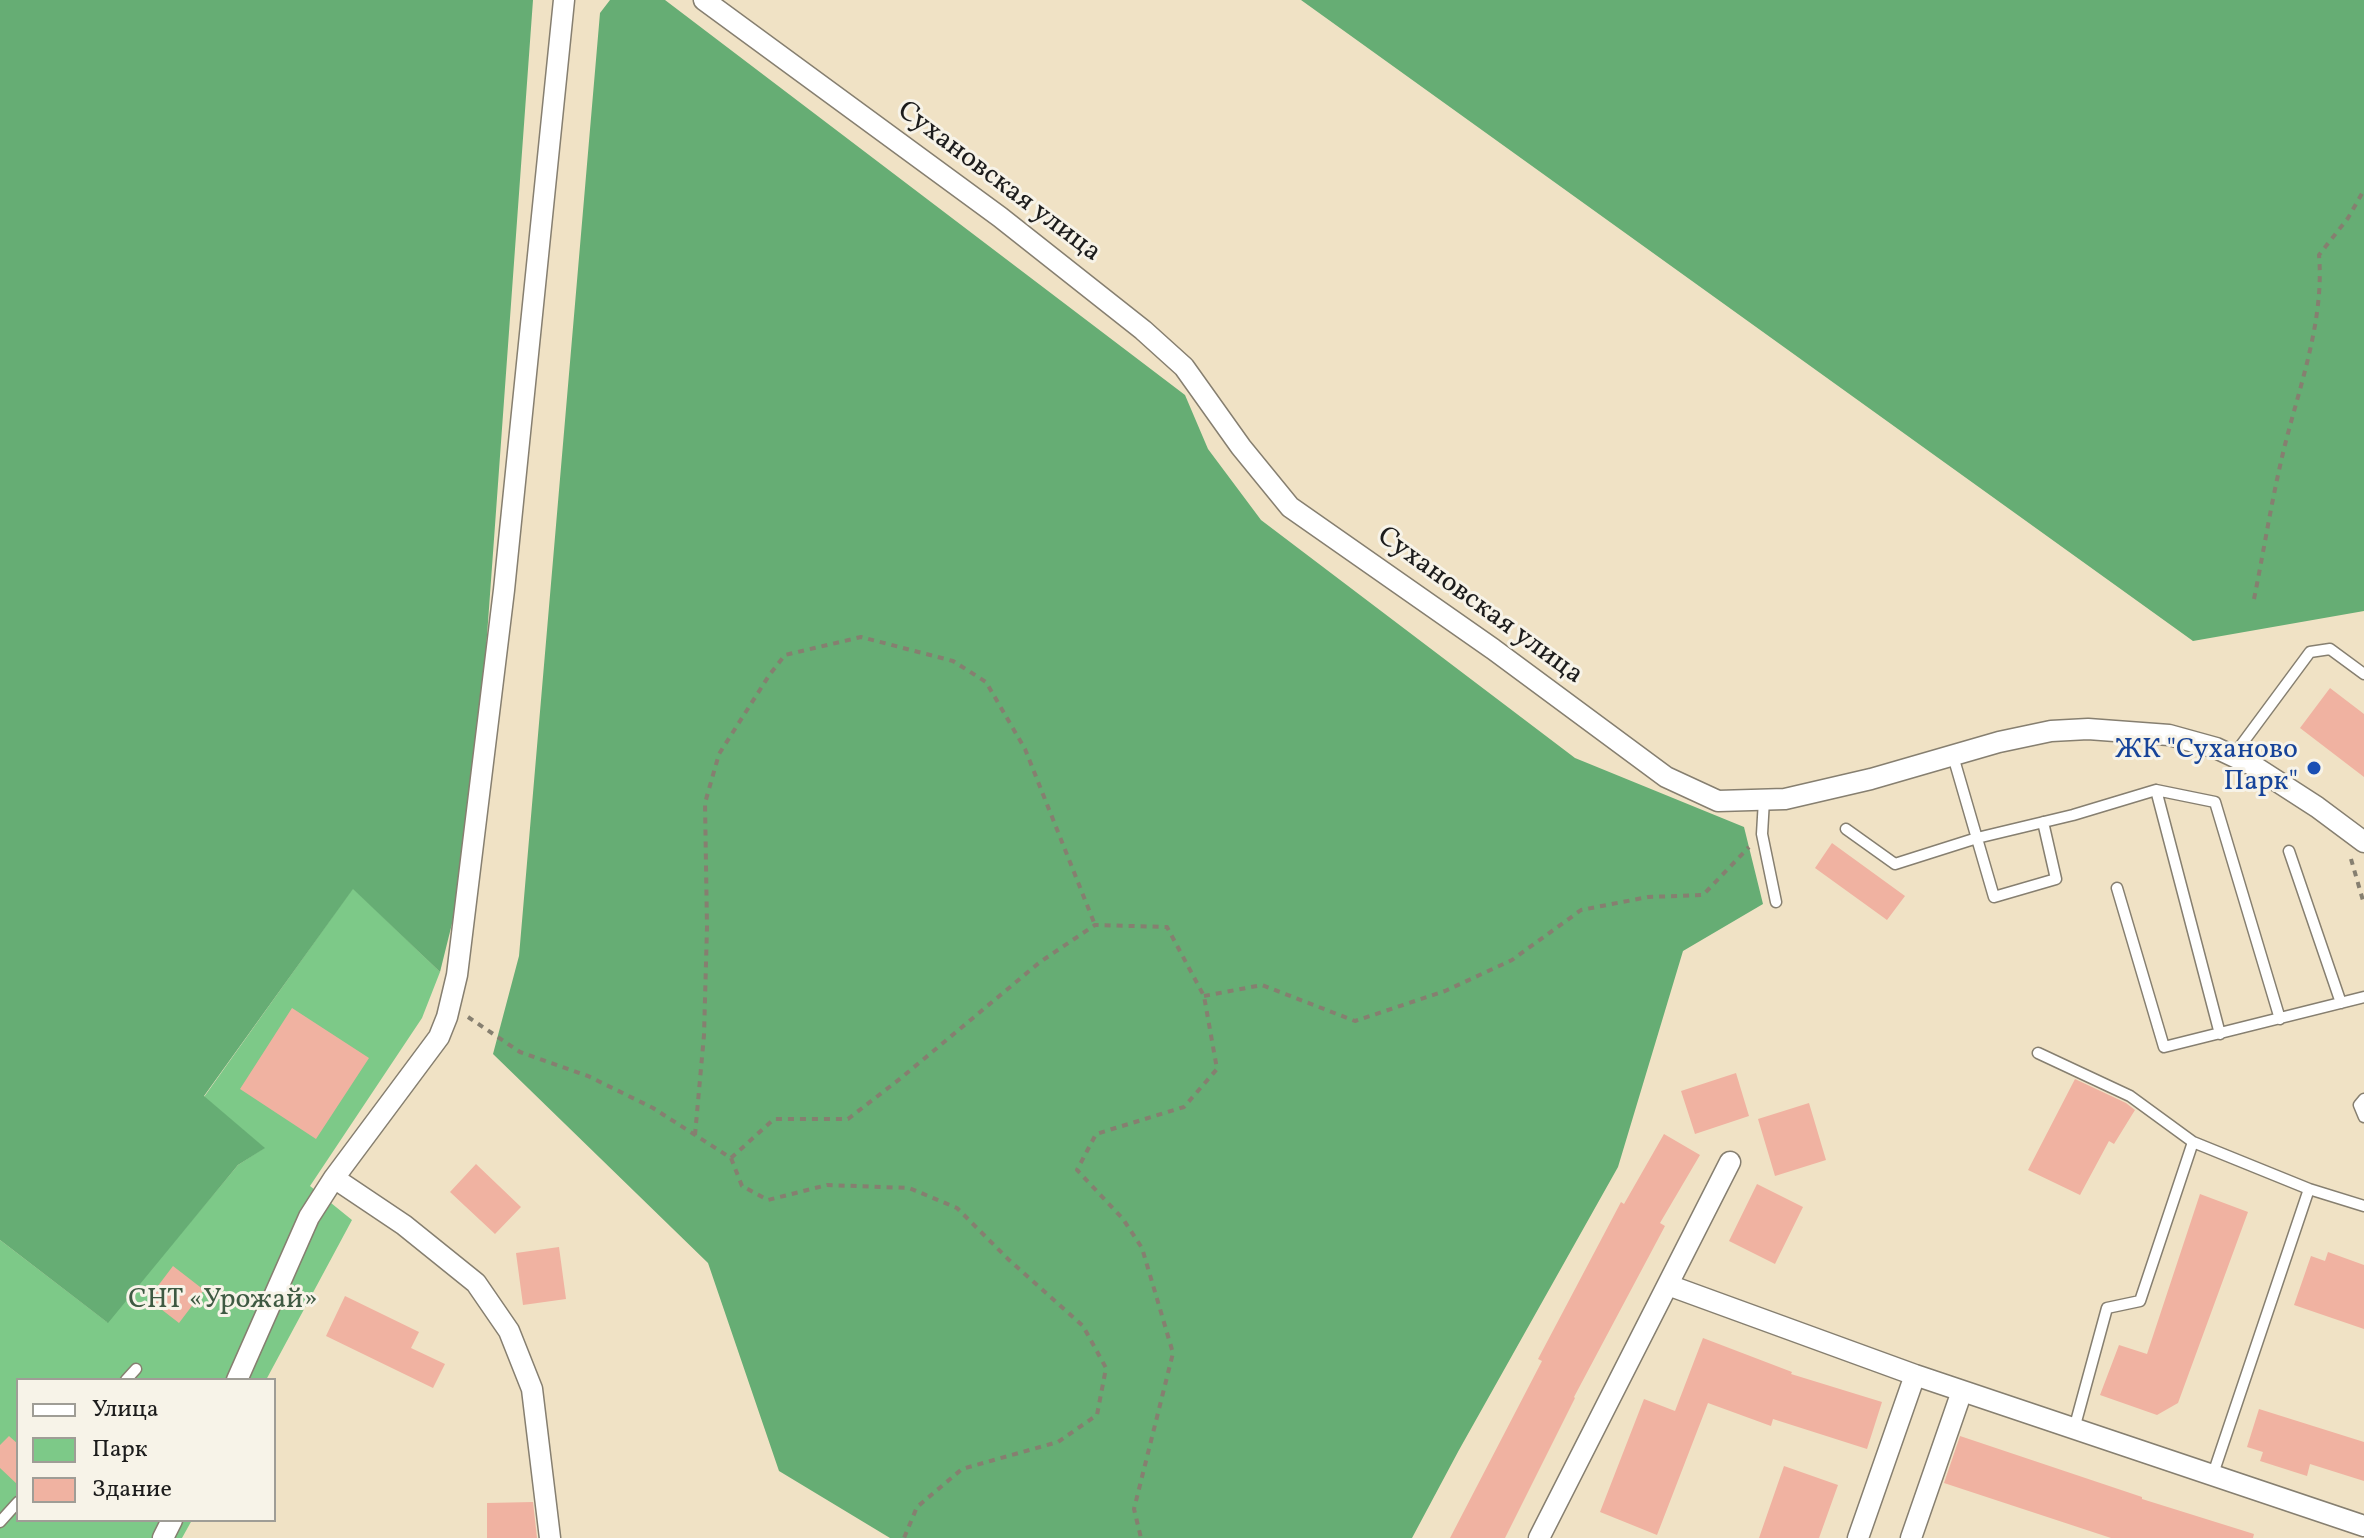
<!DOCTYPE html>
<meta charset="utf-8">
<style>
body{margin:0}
#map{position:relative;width:2364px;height:1538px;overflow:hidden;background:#f0e2c5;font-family:Vollkorn,serif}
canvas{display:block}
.legend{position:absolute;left:16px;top:1378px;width:260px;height:144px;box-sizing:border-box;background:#f7f3e8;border:2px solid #9f9d96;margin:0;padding:10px 14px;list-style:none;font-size:24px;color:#1c1c1c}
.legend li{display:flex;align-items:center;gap:16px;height:40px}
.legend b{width:40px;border:2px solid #9f9d96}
</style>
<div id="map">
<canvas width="2364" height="1538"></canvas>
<ul class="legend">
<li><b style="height:10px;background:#fff"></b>Улица</li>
<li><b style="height:22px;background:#7dc988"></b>Парк</li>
<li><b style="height:22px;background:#f0b2a1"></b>Здание</li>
</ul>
</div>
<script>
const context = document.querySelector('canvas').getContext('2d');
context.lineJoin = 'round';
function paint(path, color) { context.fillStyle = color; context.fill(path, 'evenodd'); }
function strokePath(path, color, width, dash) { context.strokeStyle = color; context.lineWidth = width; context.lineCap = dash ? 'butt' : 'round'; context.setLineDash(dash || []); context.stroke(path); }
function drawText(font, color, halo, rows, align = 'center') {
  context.font = font + ' Vollkorn,serif'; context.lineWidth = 6; context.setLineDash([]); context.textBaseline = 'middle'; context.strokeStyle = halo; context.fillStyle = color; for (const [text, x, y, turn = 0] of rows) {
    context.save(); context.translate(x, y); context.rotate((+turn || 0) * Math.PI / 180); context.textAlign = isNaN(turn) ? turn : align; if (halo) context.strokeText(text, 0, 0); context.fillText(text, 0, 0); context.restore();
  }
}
paint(new Path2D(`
 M353,888L440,972L422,1018L310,1186L352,1220L266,1380H18V1520H192L182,1538H0V1240L107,1322L238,1165L264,1148L204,1097Z`), '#7dc988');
paint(new Path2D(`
 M0,0H533L472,843L440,972L353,889L204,1096L265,1148L238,1165L108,1323L0,1240Z
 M610,0H665L1185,395L1208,449L1261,520L1575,758L1744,827L1763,904L1683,951L1618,1167L1459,1450L1412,1538H890L779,1471L708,1263L493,1054L519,956L600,13Z
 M1301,0H2364V611L2193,641Z`), '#66ad74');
paint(new Path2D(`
 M2330,688L2364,714V777L2300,728Z
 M1832,843L1905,896L1887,920L1815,868Z
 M292,1008L369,1058L316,1139L240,1089Z
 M1736,1073L1749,1116L1695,1134L1681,1091Z
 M2075,1079L2126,1103L2135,1110L2114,1144L2109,1141L2080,1195L2028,1170Z
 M1809,1103L1826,1160L1775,1176L1758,1119Z
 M1664,1134L1700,1155L1660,1223L1665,1226L1574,1397L1575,1398L1505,1538H1450L1542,1361L1538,1359L1621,1202L1624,1204Z
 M476,1164L521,1207L495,1234L450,1192Z
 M1757,1184L1803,1207L1775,1264L1729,1241Z
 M2200,1194L2248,1212L2178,1403L2157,1415L2100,1395L2119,1345L2147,1354Z
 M559,1247L566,1299L523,1305L516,1253Z
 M2328,1252L2364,1265V1329L2294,1305L2311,1256L2325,1261Z
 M173,1266L204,1290L179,1323L148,1299Z
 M345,1296L419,1332L411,1348L445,1364L433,1388L326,1336Z
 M1703,1338L1792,1372L1791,1374L1882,1402L1867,1449L1773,1419L1771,1426L1708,1403L1657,1535L1600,1512L1644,1399L1675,1411Z
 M2259,1409L2364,1442V1481L2310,1464L2307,1476L2260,1461L2263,1452L2247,1447Z
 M9,1436L18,1444V1485L0,1468V1445Z
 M1960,1436L2142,1497V1499L2254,1534L2253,1538H2111L1944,1483Z
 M1784,1466L1838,1485L1819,1538H1759Z
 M533,1502L537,1538H487V1503Z`), '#f0b2a1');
const lane = new Path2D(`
 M1953,756L1994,897L2056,879L2043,822
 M2233,756L2310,652L2330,649L2364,674
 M2156,790L2220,1034
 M1764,800L1762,834L1776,902
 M1846,829L1895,864L1977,838L2073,815L2156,790L2215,802L2280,1019
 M2289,851L2341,1003
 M2117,888L2164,1047L2364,997
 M2038,1053L2130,1096L2193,1142
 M2364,1099L2359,1105L2364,1117
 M126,1380L136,1369
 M2074,1429L2107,1308L2140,1301L2193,1142L2309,1189L2364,1206
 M2213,1474L2309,1189
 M0,1522L18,1502`);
const street = new Path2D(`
 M704,0L1000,217L1143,330L1184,367L1241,447L1290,507L1493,649L1666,777L1718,801L1785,799L1871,779L1999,742L2051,731L2088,729L2169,735L2216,748L2252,765L2317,807L2364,842
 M334,1178L404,1225L476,1283L509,1331L532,1389L550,1538
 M1668,1285L1915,1375L2364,1526
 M237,1380L309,1217L334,1178L439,1037L447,1017L457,975L504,590L564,0
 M163,1538L172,1520
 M1539,1538L1730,1162
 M1858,1538L1915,1375
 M1911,1538L1962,1391`);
strokePath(lane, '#867f70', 13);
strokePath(street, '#867f70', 23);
strokePath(new Path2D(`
 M2254,599C2263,555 2270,510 2280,466C2295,397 2325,326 2319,255L2348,218L2364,190
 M2351,859L2364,904
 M1204,996L1262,985L1355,1021L1445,991L1512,960L1581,910L1648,897L1703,895L1749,847
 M468,1017L520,1052L588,1076L653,1108L731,1158L742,1186L768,1200L827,1185L909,1188L957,1208L1009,1260L1083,1326L1106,1368L1097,1415L1058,1442L962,1469L917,1507L904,1538
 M695,1135L704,1035L707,927L705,803L719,754L770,674L785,655L861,637L953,661L986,682L1025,749L1095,925
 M731,1158L774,1119H848L901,1078L1040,962L1095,925L1167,927L1204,996L1217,1069L1184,1107L1096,1134L1077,1170L1123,1219L1142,1248L1173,1353L1134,1509L1141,1538`), '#867f70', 4, [6, 6]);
strokePath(lane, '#fff', 10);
strokePath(street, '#fff', 20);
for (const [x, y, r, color] of [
 [2314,768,8,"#1a4fb4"]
]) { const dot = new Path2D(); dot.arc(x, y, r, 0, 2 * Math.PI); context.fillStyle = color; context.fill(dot); strokePath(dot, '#f7f3e8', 3); }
drawText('28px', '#1c1c1c', '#f7f3e8', [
 ["Сухановская улица",998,183,37],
 ["Сухановская улица",1479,607,36]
]);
drawText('28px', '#164399', '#f7f3e8', [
 ["ЖК \"Суханово",2298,752],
 ["Парк\"",2298,784]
], 'right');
drawText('28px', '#3e5942', '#f7f3e8', [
 ["СНТ «Урожай»",223,1302]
]);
</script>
